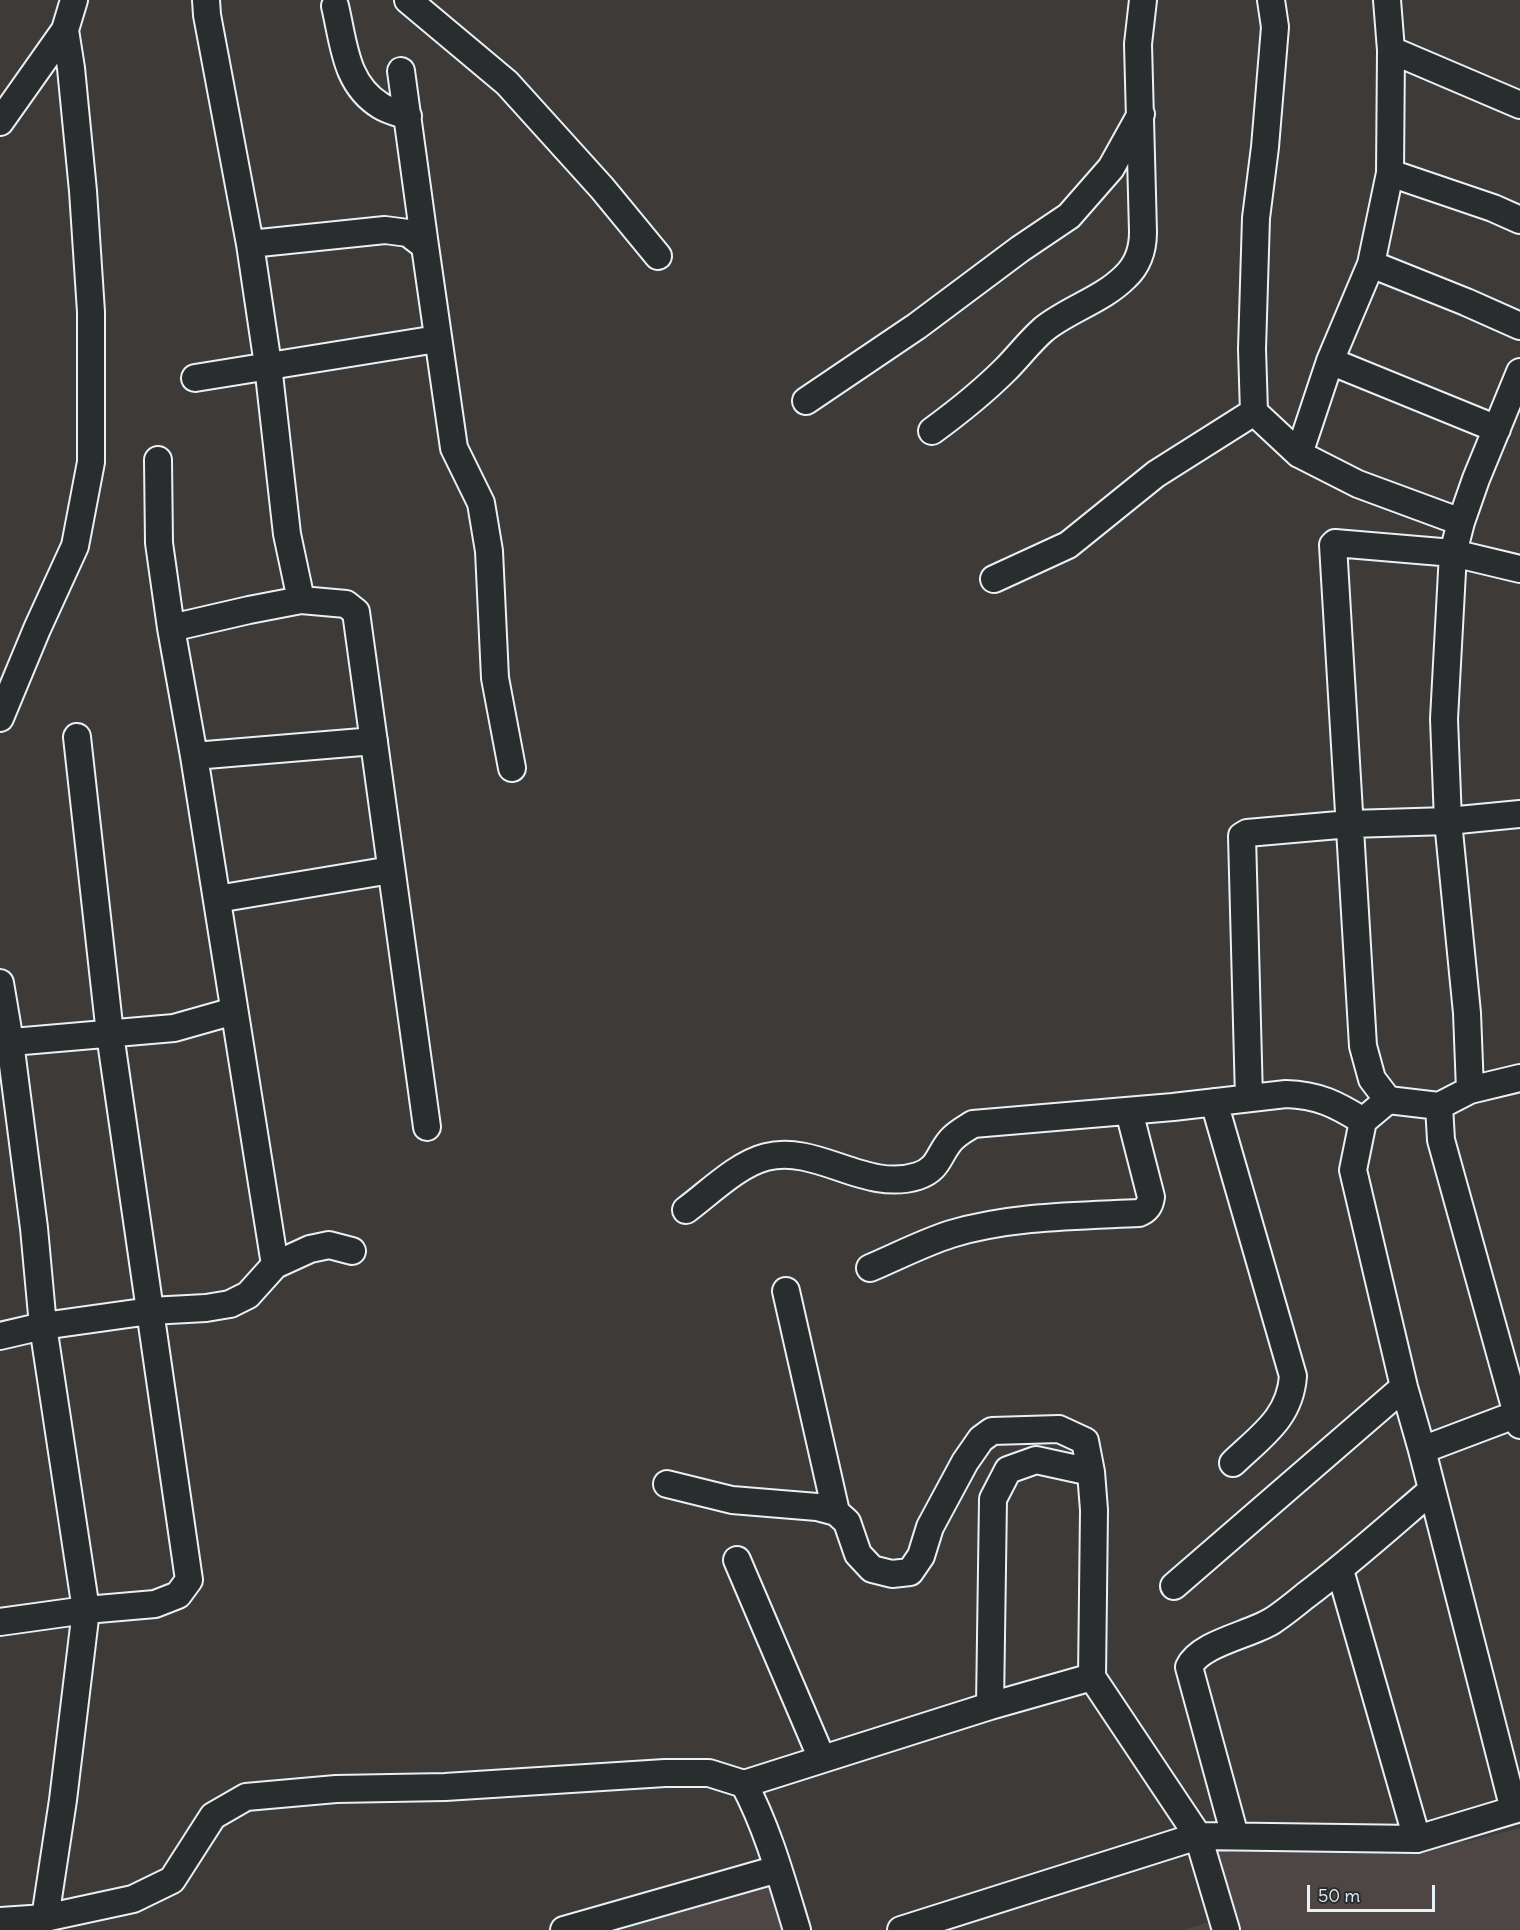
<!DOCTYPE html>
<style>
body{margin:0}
#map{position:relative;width:1520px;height:1930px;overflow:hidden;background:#3d3a38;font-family:Delius,sans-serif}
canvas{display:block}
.scale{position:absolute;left:1307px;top:1885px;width:128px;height:27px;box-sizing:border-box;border:3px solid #e8f1f8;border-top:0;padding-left:8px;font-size:18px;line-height:21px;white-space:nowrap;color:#e8f1f8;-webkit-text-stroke:4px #2a2d2e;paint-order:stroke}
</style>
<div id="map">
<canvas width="1520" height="1930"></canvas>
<div class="scale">50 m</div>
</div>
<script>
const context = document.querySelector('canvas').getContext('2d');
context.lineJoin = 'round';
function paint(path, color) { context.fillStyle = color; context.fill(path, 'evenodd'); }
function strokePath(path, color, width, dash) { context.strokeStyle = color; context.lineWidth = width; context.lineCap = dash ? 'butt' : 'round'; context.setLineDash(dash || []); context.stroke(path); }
paint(new Path2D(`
 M1520,1828V1930H1184L1208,1922L1212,1846L1469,1841Z
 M755,1859L793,1930H546Z`), '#4d4644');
const minor = new Path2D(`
 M206,0L207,15L250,244L268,365L287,534L301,600
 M408,0L507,83L602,188L658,256
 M1271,0L1275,27L1265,147L1256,218L1252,349L1254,412L1299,454
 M1387,0L1391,50L1390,173L1371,264L1330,361L1299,454L1358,484L1461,522
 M335,6C344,44 345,84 381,106C389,111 399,113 408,116
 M1391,50L1520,105
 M401,71L425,246
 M0,122L65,30
 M1390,173L1493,208L1520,220
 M250,244L385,230L408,233L425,246L454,448L481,503L489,551L495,678L512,768
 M1371,264L1466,302L1520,326
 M1330,361L1497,429
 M195,378L437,339
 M806,401L917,326L1020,249L1069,216L1111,168L1141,114
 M932,431C958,412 983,392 1006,369C1019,356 1030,341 1044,329C1069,309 1102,300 1125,277C1138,265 1143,249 1143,232L1138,44L1143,0
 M158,460L159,543L171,628L194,756L275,1265
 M994,579L1068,545L1156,474L1254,412
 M171,628L249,610L301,600L346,604L356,612L427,1127
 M0,718L37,629L75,546L91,462V312L83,191L71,68L65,30L74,0
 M194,756L374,741
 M217,899L391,870
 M0,983L10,1042L34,1228L43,1326L86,1610L63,1800L45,1918
 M0,1043L174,1028L234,1011
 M1470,1090L1467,1013L1448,821L1444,719L1453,553L1461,522L1476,479L1520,372
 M1249,1098L1242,836L1247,833L1350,824L1448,821L1520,814
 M1388,1100L1372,1079L1363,1046L1333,545L1335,543L1453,553L1520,569
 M1214,1102L1293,1376C1290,1418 1261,1436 1233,1463
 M1439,1106L1441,1140L1520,1425
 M686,1210C709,1193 738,1164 766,1157C818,1144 865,1193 918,1176C939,1169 938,1155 951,1140C957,1133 965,1129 973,1124L1173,1107L1286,1094C1318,1095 1336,1104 1363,1121
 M870,1268C896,1257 923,1243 951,1234C1011,1216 1077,1216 1139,1213C1147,1210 1150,1205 1151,1197L1129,1111
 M786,1291L836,1512
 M0,1336L43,1326L150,1311L206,1308L230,1304L248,1295L275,1265L310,1249L329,1245L352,1251
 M1422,1450L1520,1413
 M667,1484L732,1500L817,1507L836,1512L847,1522L858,1554L872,1569L892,1574L910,1572L921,1556L930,1527L965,1462L981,1439L992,1431L1059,1429L1085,1441L1091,1472L1094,1510L1092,1677L1198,1836L1226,1930
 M737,1560L822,1759
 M1340,1570L1417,1839
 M1174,1586L1404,1387
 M0,1622L86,1610L155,1604L178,1595L189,1580L110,1034L77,737
 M990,1706L993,1499L1008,1470L1036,1460L1091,1472
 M744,1784C768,1829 782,1881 797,1930
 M1514,1810L1422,1450L1404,1387L1353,1170L1363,1121L1388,1100L1439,1106L1470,1090L1520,1078
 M1235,1836L1189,1667C1200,1643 1250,1635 1272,1621C1283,1614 1294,1605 1305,1596C1349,1563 1390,1526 1432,1490
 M0,1921L45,1918L133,1899L172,1880L213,1816L246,1797L336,1789L445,1787L665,1773H709L744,1784L990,1706L1092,1677
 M564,1930L778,1869
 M901,1930L1198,1836L1417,1839L1520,1808`);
strokePath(minor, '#e8f1f8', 30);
strokePath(minor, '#2a2d2e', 26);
</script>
